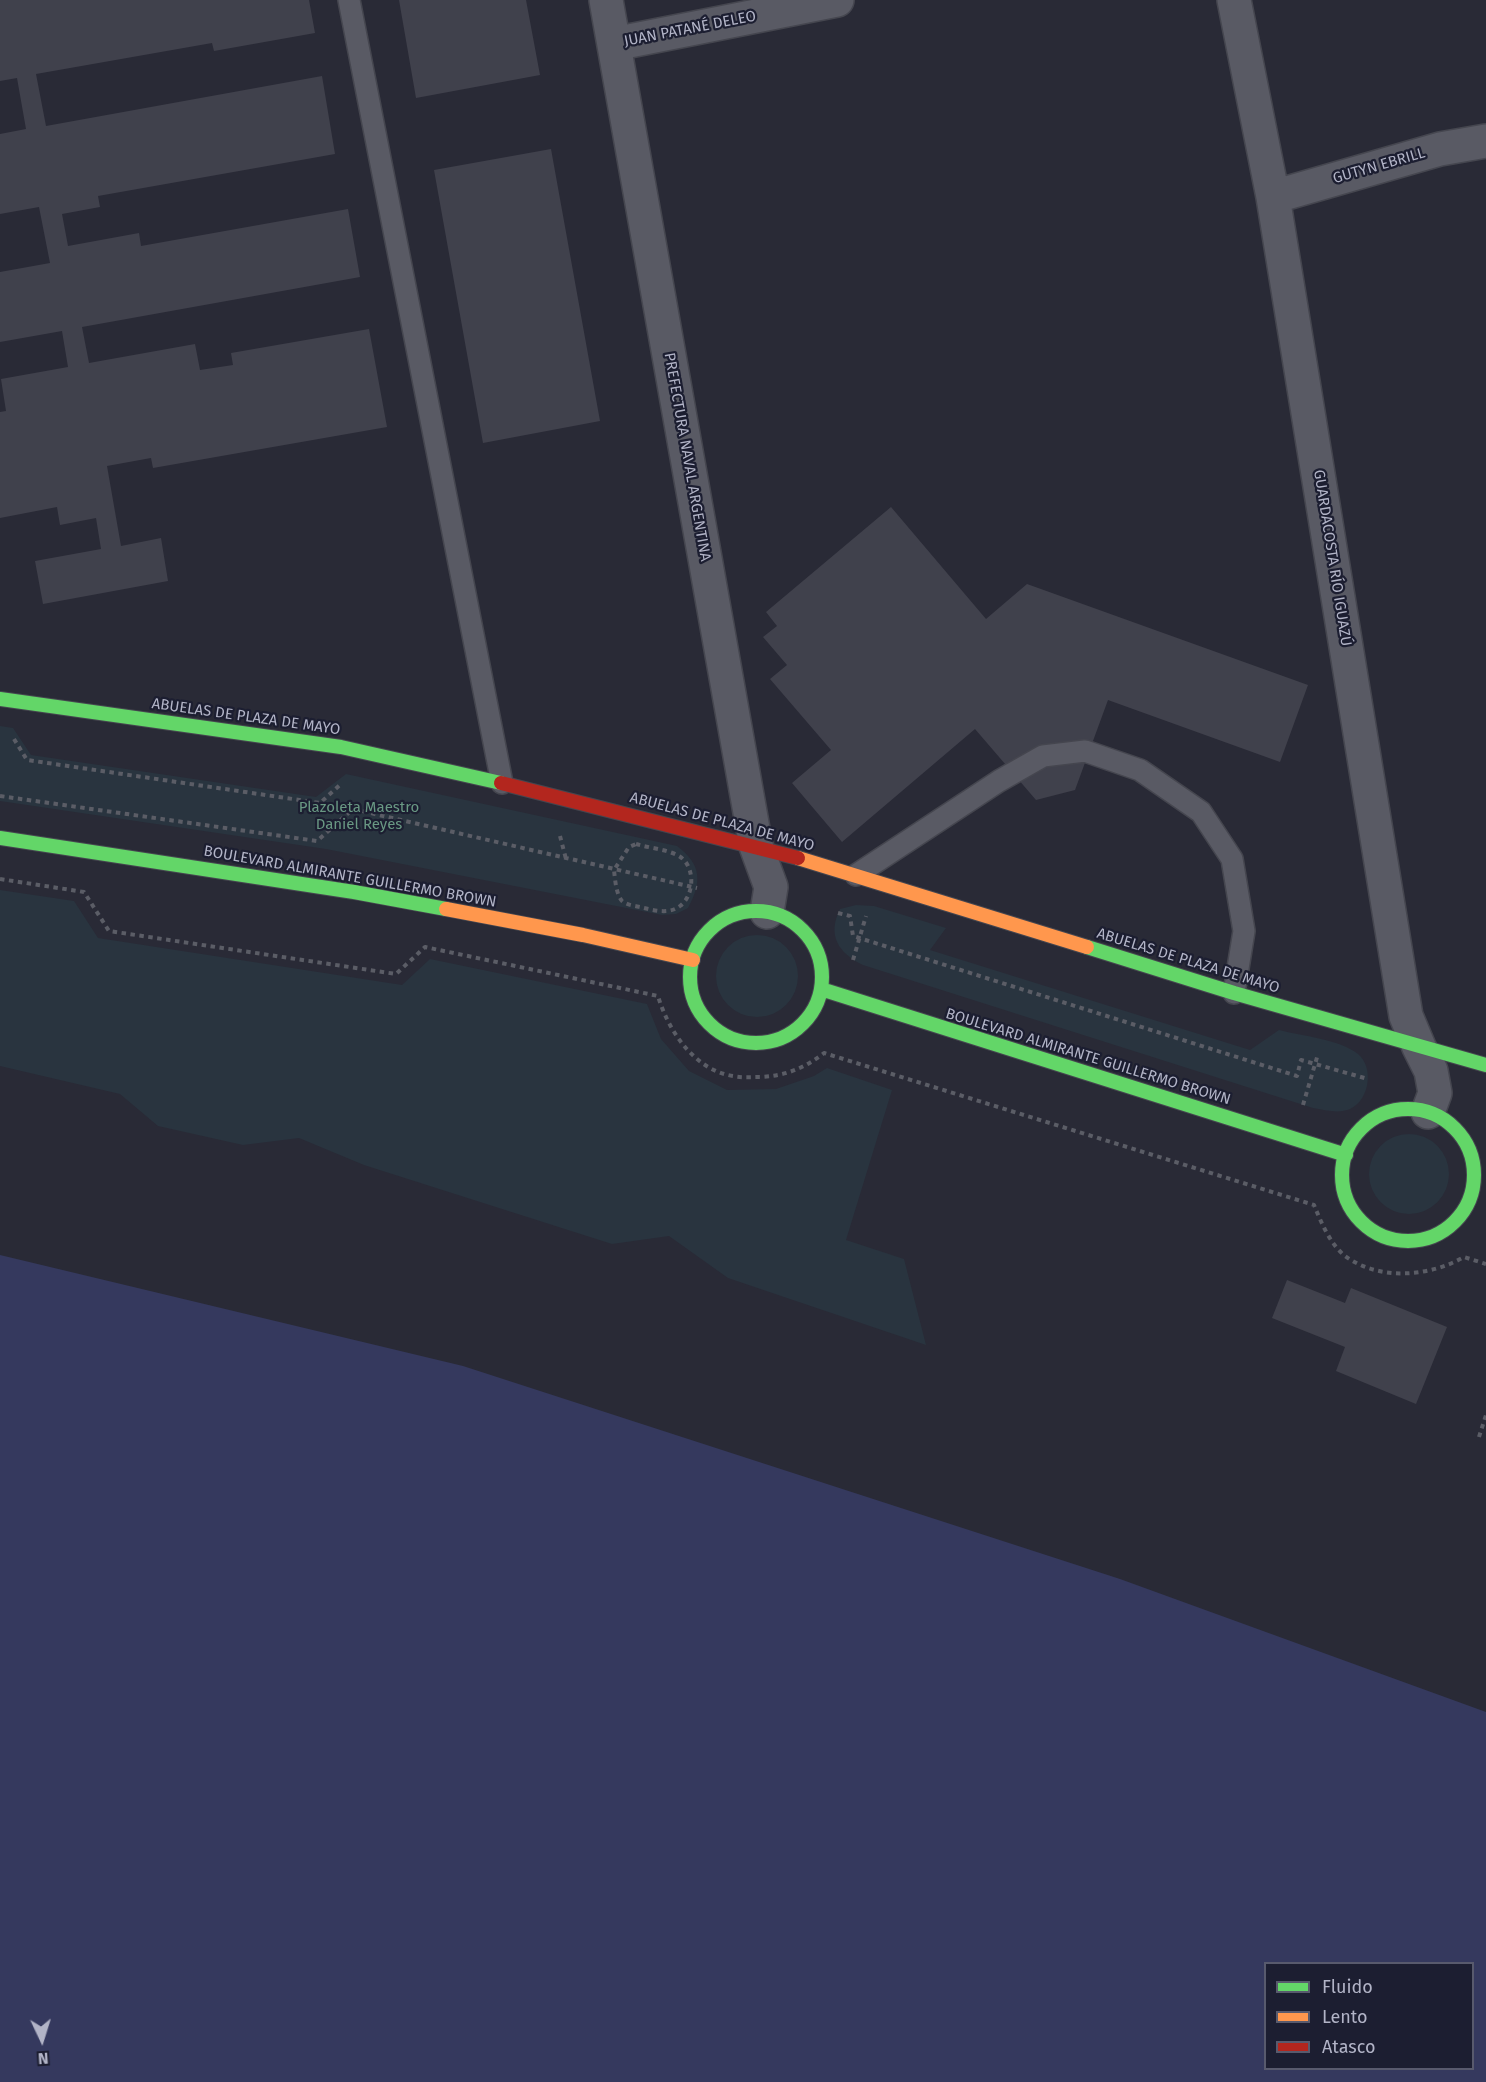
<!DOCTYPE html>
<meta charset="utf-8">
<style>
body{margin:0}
#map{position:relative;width:1486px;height:2082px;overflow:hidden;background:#292a36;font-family:"Fira Sans",sans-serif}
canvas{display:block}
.legend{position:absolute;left:1264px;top:1962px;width:210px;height:108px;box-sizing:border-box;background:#1c1e31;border:2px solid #585a6d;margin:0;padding:8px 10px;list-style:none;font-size:18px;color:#b2b4c7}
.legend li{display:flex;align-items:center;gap:12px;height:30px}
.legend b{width:30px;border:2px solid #585a6d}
.north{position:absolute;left:12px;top:2010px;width:60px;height:60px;-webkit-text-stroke:4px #1c1e31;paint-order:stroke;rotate:176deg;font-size:16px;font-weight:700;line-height:24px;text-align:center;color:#b2b4c7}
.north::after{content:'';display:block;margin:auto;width:21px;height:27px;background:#b2b4c7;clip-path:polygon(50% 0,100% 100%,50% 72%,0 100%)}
</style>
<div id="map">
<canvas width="1486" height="2082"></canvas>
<ul class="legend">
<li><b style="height:8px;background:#63d668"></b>Fluido</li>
<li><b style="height:8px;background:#ff974d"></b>Lento</li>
<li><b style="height:8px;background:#b3261e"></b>Atasco</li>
</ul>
<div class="north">N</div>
</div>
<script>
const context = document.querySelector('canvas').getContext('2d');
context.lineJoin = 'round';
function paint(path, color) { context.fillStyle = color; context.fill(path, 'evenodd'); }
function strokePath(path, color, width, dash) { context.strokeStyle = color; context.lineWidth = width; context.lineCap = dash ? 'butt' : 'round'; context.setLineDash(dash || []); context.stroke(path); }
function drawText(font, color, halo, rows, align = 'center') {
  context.font = font + ' "Fira Sans",sans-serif'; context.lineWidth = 4.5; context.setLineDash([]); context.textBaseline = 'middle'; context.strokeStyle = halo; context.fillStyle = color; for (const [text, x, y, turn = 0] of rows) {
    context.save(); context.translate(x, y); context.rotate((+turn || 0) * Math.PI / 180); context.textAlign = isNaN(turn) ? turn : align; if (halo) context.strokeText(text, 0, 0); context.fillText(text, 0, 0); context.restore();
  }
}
paint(new Path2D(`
 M0,726L13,728L31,755L316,797L346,774L677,846C702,865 702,882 688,908L676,914L662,915L326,849L0,801Z
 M0,890L74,901L98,938L402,985L430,959L647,1004L661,1039L689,1071L727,1090L776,1089L814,1076L827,1068L892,1090L846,1240L904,1259L926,1345L728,1278L669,1236L612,1244L364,1165L299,1138L243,1145L158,1126L120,1094L0,1066Z
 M856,905L874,906L946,928L930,950L1250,1050L1279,1030C1302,1036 1339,1039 1358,1054C1374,1067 1370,1100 1350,1109C1339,1114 1325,1110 1313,1108L863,965C838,953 827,935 840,909Z
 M716 976a41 41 0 1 1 82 0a41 41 0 1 1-82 0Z
 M1369 1174a40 40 0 1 1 80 0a40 40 0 1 1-80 0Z`), '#29343f');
paint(new Path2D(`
 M0,1255L463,1366L1120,1579L1486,1712V2082H0ZM1266,1964H1472V2068H1266Z`), '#35395e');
paint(new Path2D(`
 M0,0H309L315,33L214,51L212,43L36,74L46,126L322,76L335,154L98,196L100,207L62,214L68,246L139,233L141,246L348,209L360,277L82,327L89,363L195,344L200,370L233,365L231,353L369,329L387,427L153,468L151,458L107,466L121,546L161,538L168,581L43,604L35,561L101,549L96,518L60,525L57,507L0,518V412L6,411L1,379L68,367L62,331L0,342V272L50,263L39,207L0,214V134L26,129L17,78L0,81Z
 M399,0H526L540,75L416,98Z
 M551,149L600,421L483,443L434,170Z
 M891,507L986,619L1027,584L1308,685L1280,762L1108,700L1075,790L1036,800L975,729L842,842L792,783L831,750L770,679L787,665L763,637L777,626L766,612Z
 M1287,1280L1345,1303L1351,1288L1447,1327L1416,1404L1336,1371L1345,1347L1272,1318Z`), '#40414c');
const lane = new Path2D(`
 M349,0L502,783
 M856,875L999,781L1043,756L1085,751L1140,770L1201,812L1232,859L1244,931L1234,993`);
const street = new Path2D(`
 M606,0L756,846L771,887L767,912
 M1234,0L1273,197L1406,1016L1419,1047L1431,1071L1435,1093L1428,1112
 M614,44L837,0
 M1273,197L1440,149L1486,141`);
const fast = new Path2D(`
 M0,699L341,747L501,783
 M0,838L354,892L446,909
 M690 977a66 66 0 1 1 132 0a66 66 0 1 1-132 0Z
 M1087,947L1234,993L1486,1065
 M821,989L1346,1155
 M1342 1175a66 66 0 1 1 132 0a66 66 0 1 1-132 0Z`);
const slow = new Path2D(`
 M798,858L1087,947
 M446,909L583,935L693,960`);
const jam = new Path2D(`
 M501,783L798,858`);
strokePath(lane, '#45464f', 24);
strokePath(street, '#45464f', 36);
strokePath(fast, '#45464f', 16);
strokePath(slow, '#45464f', 16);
strokePath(jam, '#45464f', 16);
strokePath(new Path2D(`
 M14,739L27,760L320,803L341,784
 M0,796L317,841L353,809L697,888
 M560,836L566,859
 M636,844C649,848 665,849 677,855C695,863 696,894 680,906C670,914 656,911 644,908C638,906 628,906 622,901C616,894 615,879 614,870L629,847Z
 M0,879L84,892L109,931L396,974L425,947L658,996C668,1030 694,1070 733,1076C742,1078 751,1077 760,1077C785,1076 805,1068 824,1053L1314,1205C1321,1222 1330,1244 1345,1256C1379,1281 1429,1277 1464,1257L1486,1264
 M838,913L850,916L853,936L1297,1076L1301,1060L1368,1079
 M853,960L866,916
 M1303,1105L1318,1054
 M1479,1437L1486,1415`), '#5b5d66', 4, [4.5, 4.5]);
strokePath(lane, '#595a64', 21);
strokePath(street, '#595a64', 33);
strokePath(fast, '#63d668', 14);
strokePath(slow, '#ff974d', 14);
strokePath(jam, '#b3261e', 14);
drawText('15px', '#b2b4c7', '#1c1e31', [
 ["JUAN PATANÉ DELEO",690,29,-11],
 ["GUTYN EBRILL",1379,166,-16],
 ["PREFECTURA NAVAL ARGENTINA",687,457,80],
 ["GUARDACOSTA RÍO IGUAZÚ",1332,558,81],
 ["ABUELAS DE PLAZA DE MAYO",246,717,8],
 ["ABUELAS DE PLAZA DE MAYO",722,822,15],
 ["BOULEVARD ALMIRANTE GUILLERMO BROWN",350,877,10],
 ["ABUELAS DE PLAZA DE MAYO",1188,961,17],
 ["BOULEVARD ALMIRANTE GUILLERMO BROWN",1088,1057,17]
]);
drawText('15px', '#699883', '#1c1e31', [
 ["Plazoleta Maestro",359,808],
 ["Daniel Reyes",359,825]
]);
</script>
